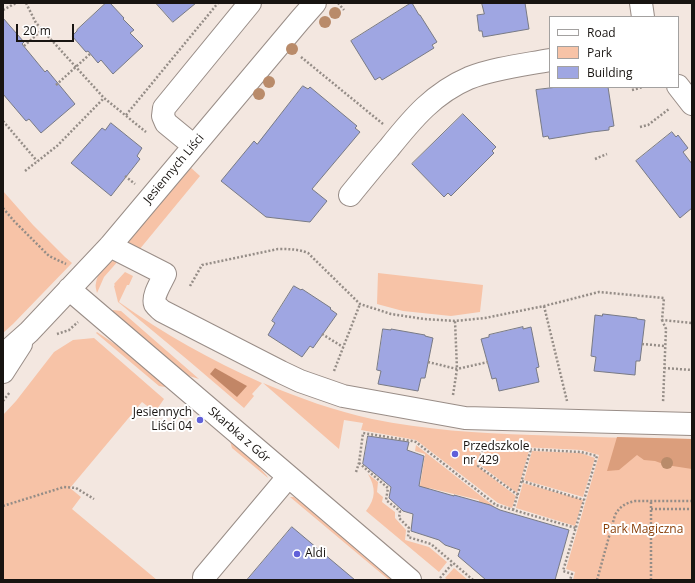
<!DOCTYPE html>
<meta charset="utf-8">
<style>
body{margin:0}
#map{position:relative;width:695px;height:583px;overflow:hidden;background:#f3e7e0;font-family:"Open Sans",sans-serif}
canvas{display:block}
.frame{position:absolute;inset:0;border:4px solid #181411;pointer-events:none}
.legend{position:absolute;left:549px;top:16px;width:130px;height:72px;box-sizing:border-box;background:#fff;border:1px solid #a3a1a0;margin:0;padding:5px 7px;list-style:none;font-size:12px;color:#181411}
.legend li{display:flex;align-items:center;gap:8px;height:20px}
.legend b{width:20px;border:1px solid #a3a1a0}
.scale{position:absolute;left:16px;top:24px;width:58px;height:18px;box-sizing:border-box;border:2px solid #181411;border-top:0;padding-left:5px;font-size:12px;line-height:14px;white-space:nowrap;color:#181411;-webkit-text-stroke:3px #fff;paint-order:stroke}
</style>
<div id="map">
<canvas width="695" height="583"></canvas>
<div class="frame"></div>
<ul class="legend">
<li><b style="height:5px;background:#fff"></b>Road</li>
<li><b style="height:11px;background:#f7c3a7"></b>Park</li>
<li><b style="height:11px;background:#9fa6e2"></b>Building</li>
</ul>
<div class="scale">20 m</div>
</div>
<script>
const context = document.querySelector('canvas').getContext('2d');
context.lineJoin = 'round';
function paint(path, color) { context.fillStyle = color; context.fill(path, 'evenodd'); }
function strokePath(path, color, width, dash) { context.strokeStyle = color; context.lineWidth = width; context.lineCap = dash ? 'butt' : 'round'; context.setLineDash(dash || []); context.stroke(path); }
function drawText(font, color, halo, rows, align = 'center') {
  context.font = font + ' "Open Sans",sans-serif'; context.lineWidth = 4; context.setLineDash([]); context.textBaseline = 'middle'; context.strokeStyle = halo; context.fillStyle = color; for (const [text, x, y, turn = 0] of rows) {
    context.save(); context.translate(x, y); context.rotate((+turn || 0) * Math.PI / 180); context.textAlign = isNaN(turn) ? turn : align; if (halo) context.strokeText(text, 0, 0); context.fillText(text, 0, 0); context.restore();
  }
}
paint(new Path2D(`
 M189,166L200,176L139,250L129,245L128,243L130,238Z
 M3,191L33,225L65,257L72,263L13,324L3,333Z
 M115,260H119L104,277L97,293C96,289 95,286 96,283C97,273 107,263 115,260Z
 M125,272L133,276L129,285H127L119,302C164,334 211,360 262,383L252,394L254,396L244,408L189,361L118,302L114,286L115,285L114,284Z
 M378,273L483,285L480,312L451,316L403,311L377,304Z
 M113,310L121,311L199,379L186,375L179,371L112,311Z
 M97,332L143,363L171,388L159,386L96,333Z
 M94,338L164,399L155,412L142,402L70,488L81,497L72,509L157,580H3V415L16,401L54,352L73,340Z
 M263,383C299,398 335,411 372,419C425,430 478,433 532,435C585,437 639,438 692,439V580H573L575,572L566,569L599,455L581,450L482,445L477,466L516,496L512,508L498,503L416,440L361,430L363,423L344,420L339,449Z
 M229,438L261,465L259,467L267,476L268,478L232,448Z
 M416,445L495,507L479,502V500L429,488L426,500L418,498L425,454L415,451Z
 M485,448L529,451L517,493L480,465Z
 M532,451L581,453L595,458L583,497L524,480Z
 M368,474L378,482L377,492L383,497L382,502L395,512V518L406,530L405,540L429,547L447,562L439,572L366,511C376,498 376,488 368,474Z
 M523,483L583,500L575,526L516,508Z
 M290,497H294L298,500L300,497L398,580H389Z
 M454,568L468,580H448L445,578Z`), '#f7c3a7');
paint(new Path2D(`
 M617,437L692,439V469L666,465L655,461L644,460L637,455L619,470L607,471Z`), '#db9e7c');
paint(new Path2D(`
 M215,368L247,386L237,397L210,374Z`), '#c28666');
const building = new Path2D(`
 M106,3H110L124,18L123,19L134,30L130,33L143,46L113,74L101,60L98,63L88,51L86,52L72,36L77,31V30Z
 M156,3H196L173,22Z
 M411,3H412L419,15H420L437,42L432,45L434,48L382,80L380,77L375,80L351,41Z
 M482,3H525L529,29L483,37L482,31H479L477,15L484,14Z
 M3,18L24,42L22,44L45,72L47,70L75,104L41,133L29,119L26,121L3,94Z
 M303,86L308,89L310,87L357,126L355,128L360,132L312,189L327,201L310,222L266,217L221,181L254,141L257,144Z
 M558,87H608L614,126L609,127V130L592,132L549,139L548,136L543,137L536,90Z
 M463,114L496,147L492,151L494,153L451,196L448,193L444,197L412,164Z
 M111,123L142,148L137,156L140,159L111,196L71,163L102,128L105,130Z
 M672,132L676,137L678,135L688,148L683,152L692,164V208L680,218L636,161Z
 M294,286L301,290L302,289L331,308L330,309L337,314L313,348L310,346L302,357L268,335L275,323L272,321Z
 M603,314L637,318V319L645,320L640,361H636L635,375L594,371L596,357L591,356L595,315L602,316Z
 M523,327V329L531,327L539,367L536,368L539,382L499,391L496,378L492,379L481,339L489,337V335Z
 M383,329L391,330V329L425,335V336L433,338L425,378H421L418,391L378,384L381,371L377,370Z
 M368,436L409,442L407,450L424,456L419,486L454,496V495L490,505L500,510L569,530L555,580H486L458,556L460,550L445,545L439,540L411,531L413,514L403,511L389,498L391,487L363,464Z
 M292,527L355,580H247Z`);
paint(building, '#9fa6e2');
strokePath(building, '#787a84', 1);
const minor = new Path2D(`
 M641,3L643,17
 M678,86L692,104
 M194,146L166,123L163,116L164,108L250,3
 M350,195C363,179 376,163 389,148C413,118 434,93 469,78C495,68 523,65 550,60
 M110,246L165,274C162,281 152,296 155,304C157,307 160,309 162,311L281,372L300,381L343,396L465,418L692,424
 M69,289L410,580
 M3,355L29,332L110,246L300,20L315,3
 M3,372L21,344
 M204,577L288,477`);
strokePath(minor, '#998d87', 24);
strokePath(new Path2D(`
 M26,3L36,23L104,98L146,132
 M338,3L344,10
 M3,10L16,3
 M24,46L42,30
 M301,57L383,124
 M56,85L90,54
 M632,90L643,87
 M126,115L218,3
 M3,121L37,161
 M640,127L648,125L669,109
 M595,159L607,154
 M25,171L57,146L104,98
 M125,176L135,184
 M3,208L14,221L49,256L66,264
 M190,286L202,265L278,249C289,249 298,249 308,253L360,304L391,314L424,319L455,321L485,318L544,306L599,292L664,298L662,320L692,323
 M544,306L567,401
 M662,320L666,329L663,403
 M57,334L69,330L78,322
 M322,334L343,347
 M642,344L665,346
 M428,362L457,369L488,362
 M664,368L692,370
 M334,371L360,304
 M453,395L457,369L455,321
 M3,401L10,392
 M359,463L388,488L386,500L400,511L399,518L409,528L408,537L431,544L473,580
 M356,472L359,463L363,433L412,441L416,442L496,505L576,528
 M522,481L584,500
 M518,495L478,466L483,447L581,452L597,456L563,571L572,574L570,580
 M3,506L64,487L76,488L94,499
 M651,509H692
 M513,510L531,449
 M440,578L453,563
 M597,580L615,515C620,506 626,503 635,501H692
 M651,580V501`), '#958d87', 2.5, [2, 2]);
strokePath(minor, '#fff', 22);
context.fillStyle = '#b98b6a';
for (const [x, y] of [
 [335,13],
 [325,22],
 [292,49],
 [269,82],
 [259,94],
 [667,463]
]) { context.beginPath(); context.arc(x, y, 6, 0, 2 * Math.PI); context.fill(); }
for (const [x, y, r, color] of [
 [200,420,4,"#6060d9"],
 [455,454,4,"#6060d9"],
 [297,554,4,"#6060d9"]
]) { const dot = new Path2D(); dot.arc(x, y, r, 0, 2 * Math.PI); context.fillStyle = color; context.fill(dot); strokePath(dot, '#fff', 1.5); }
drawText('12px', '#181411', '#fff', [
 ["Jesiennych Liści",174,169,-50],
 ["Skarbka z Gór",239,435,41]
]);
drawText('12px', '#181411', '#fff', [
 ["Jesiennych",192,413,"right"],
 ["Liści 04",192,427,"right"],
 ["Przedszkole",463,447],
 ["nr 429",463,461],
 ["Aldi",305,554]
], 'left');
drawText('12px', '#893f09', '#fff', [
 ["Park Magiczna",643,530]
]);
</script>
